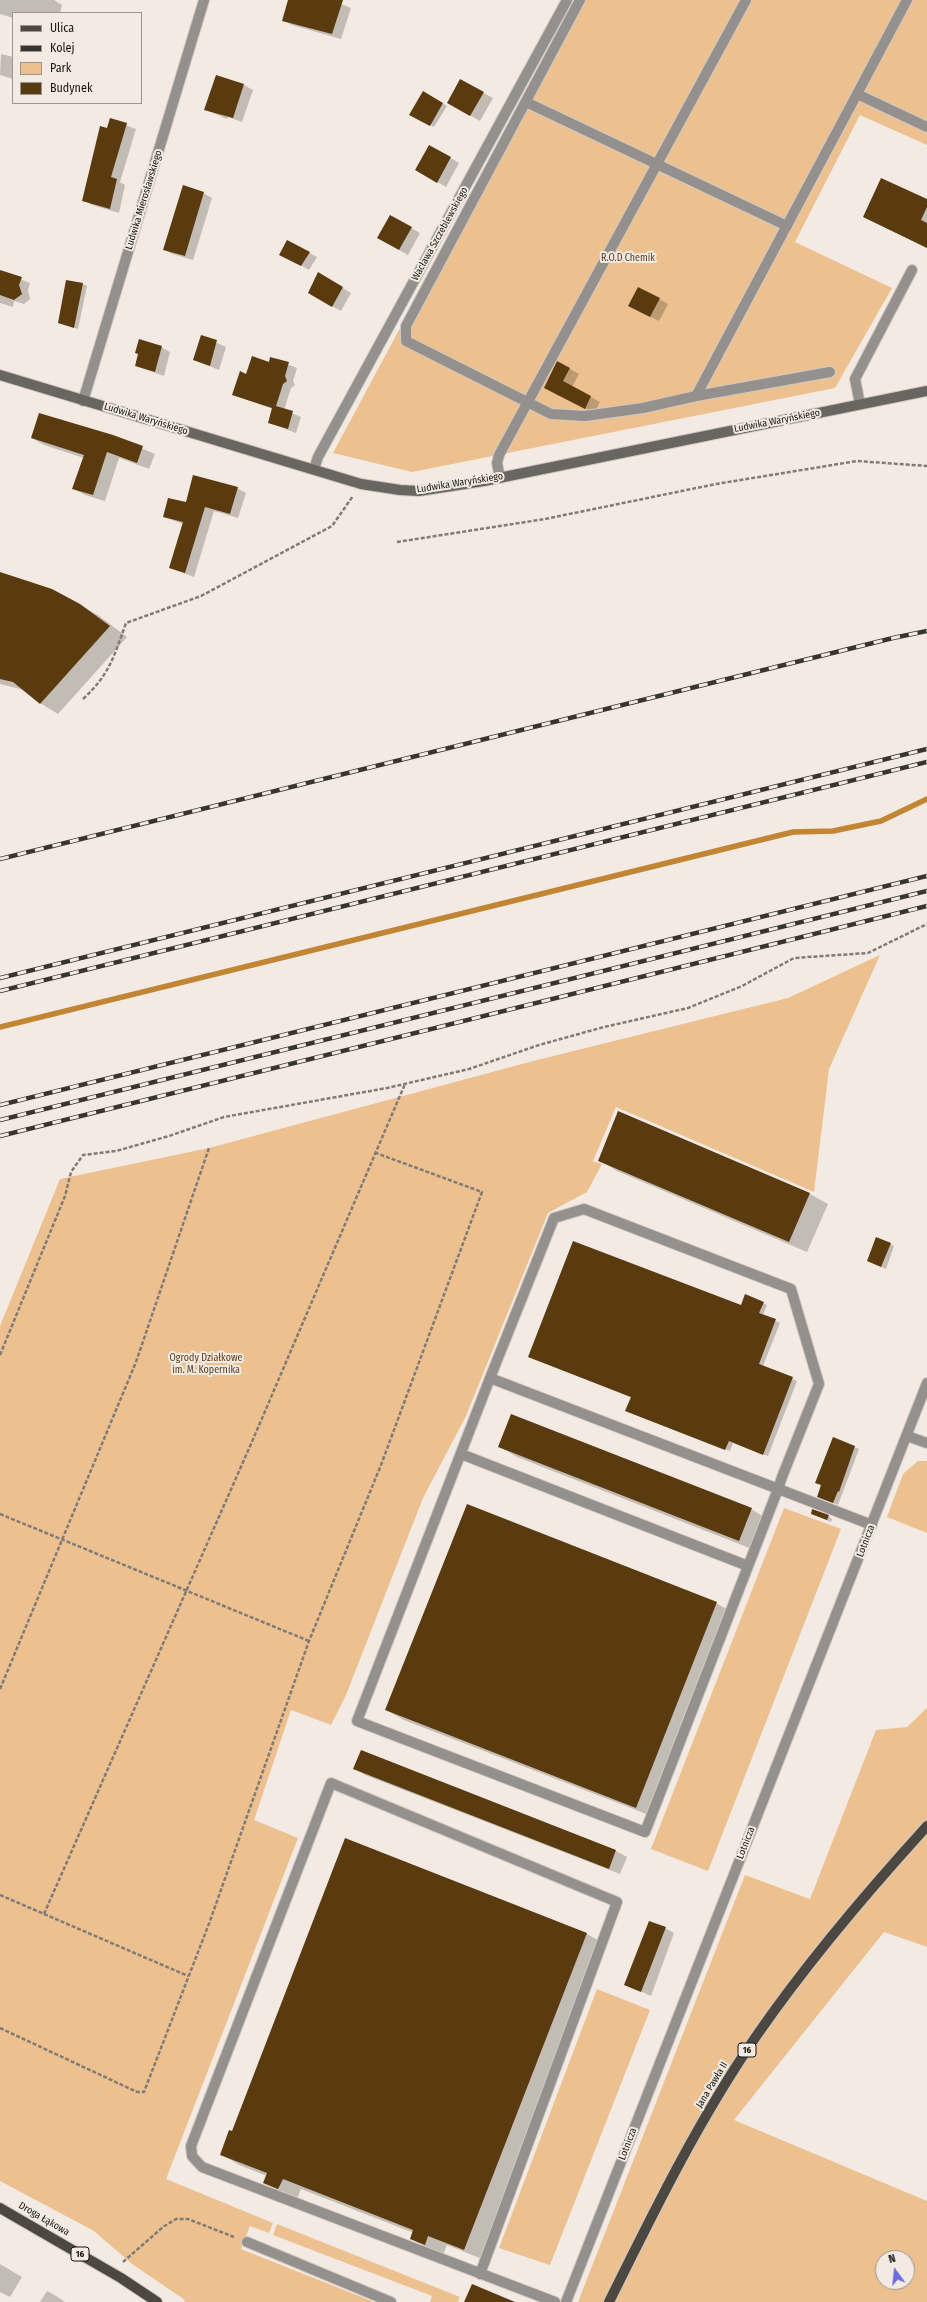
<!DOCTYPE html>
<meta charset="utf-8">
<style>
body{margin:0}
#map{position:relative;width:927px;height:2302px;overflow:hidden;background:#f3ebe3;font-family:"Fira Sans Condensed",sans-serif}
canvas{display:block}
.legend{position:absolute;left:12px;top:12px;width:130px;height:92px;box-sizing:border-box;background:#f3ebe3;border:1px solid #9b958f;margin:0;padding:5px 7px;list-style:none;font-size:12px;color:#171512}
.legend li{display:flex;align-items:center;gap:8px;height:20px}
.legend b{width:20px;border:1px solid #9b958f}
.north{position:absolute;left:875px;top:2250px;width:40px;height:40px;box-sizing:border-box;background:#f3ebe3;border:1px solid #9b958f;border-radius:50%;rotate:345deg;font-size:11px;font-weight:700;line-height:16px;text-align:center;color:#171512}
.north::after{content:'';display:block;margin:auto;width:14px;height:18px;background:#6c69e3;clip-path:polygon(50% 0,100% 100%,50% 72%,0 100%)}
</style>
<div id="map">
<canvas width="927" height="2302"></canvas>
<ul class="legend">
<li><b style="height:5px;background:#4c4741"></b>Ulica</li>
<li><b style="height:5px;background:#383531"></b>Kolej</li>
<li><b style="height:11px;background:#ecc18f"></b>Park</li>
<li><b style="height:11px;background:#5a3a0f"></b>Budynek</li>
</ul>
<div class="north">N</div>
</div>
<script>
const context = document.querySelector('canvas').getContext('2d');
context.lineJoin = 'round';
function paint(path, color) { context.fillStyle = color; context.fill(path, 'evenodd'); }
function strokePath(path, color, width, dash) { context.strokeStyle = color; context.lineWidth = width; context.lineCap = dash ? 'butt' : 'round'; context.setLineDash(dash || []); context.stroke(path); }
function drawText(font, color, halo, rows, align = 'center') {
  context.font = font + ' "Fira Sans Condensed",sans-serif'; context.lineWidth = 4; context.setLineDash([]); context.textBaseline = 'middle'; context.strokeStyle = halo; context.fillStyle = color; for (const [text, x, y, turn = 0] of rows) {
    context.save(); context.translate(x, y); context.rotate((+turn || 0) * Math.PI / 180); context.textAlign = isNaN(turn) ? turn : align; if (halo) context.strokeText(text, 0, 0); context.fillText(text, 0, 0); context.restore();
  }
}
paint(new Path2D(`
 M576,0H927V145L860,115L795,242L892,288L835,388L412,472L333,453Z
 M880,955L829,1069L814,1192L616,1107L593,1161L602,1164L587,1192L548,1213L466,1416L423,1498L346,1695L331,1725L291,1710L254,1820L298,1838L166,2179L273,2223L269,2233L250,2226L241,2249L374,2302H184L185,2300L132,2264L94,2231L0,2181V1326L60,1179L209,1148L537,1060L788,998Z
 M918,1461H927V1533L887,1517L903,1474Z
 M784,1508L841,1529L708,1871L651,1849Z
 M927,1708V1947L884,1932L734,2120L927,2201V2302H578L745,1875L810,1899L876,1730L907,1727ZM883,2258H907V2282H883Z
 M597,1989L650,2010L550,2265L499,2248Z
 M277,2224L460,2297L458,2302H430L432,2296L273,2235Z`), '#ecc18f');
paint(new Path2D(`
 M0,0H54L62,5L60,13L15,12L13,13V18L0,14Z
 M289,0H332L351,8L341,39L292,25L283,20Z
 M1,54L13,57V79L0,75Z
 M461,81L493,98L480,121L448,103Z
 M244,85L253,90L242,122L228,117L227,119L206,110Z
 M423,92L447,106L434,127L411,114Z
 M110,119L136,129L120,182L125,185L119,213L92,205L83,200Z
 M430,146L459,163L446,187L416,170Z
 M203,193L212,198L193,260L172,254L164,249Z
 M927,201V248L864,217Z
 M390,216L420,233L408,255L378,238Z
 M287,241L317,257L309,270L288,258Z
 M0,271L30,283L28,290L30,299L24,304L14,301L13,307L0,303Z
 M319,274L351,293L341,311L309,293Z
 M83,284L87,286L78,329L59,322Z
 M659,299L668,304L659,321L639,311Z
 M201,336L226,347L219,370L194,360Z
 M161,347L170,352L164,376L136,366L139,355Z
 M271,358L297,368L293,381L295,385L291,388L284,410L301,417L296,433L269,423L273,409L233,395L247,375L270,363Z
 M558,362L579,374L572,387L600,402L594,413L554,393Z
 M113,436L155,454L149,469L119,458L105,501L85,495L74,489L84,458L44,445L32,438Z
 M237,488L246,493L238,518L214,511L194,577L170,568L183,524L164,517L186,503Z
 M0,573L51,590L98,615L127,637L58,714L40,703L24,690L0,684Z
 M599,1160L810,1194L828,1204L807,1252L617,1171Z
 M890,1244L894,1246L886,1269L868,1261Z
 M763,1303L767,1305L763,1315L780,1323L763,1366L797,1381L768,1456L733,1443L730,1451L631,1413L632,1398L529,1357Z
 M833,1438L859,1449L838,1505L822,1499V1486L816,1483Z
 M499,1446L751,1509L769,1520L757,1551L517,1457Z
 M812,1514L828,1516L832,1519L831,1522Z
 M716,1603L734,1613L654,1817L404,1720L386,1710Z
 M361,1752L616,1851L627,1857L620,1874L365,1775L355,1768Z
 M665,1928L674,1933L651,1996L625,1984Z
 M587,1934L605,1944L482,2259L447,2245L443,2255L429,2249L411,2239L414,2233L301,2189L297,2199L283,2193L264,2183L267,2176L239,2165L221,2154L232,2132Z
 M0,2264L22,2277L10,2297L0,2292Z
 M47,2291L56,2296L65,2302H40Z`), '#0003');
strokePath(new Path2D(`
 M0,1027L793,832L833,831L881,821L927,799`), '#c18534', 5.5);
paint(new Path2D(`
 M288,0H343L332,34L282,21Z
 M216,75L244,84L233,118L204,110Z
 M460,79L484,92L470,116L447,103Z
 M423,91L443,103L430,126L409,115Z
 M110,118L127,123L111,177L117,179L110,209L82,201L100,126L107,128Z
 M429,145L451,157L437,183L415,170Z
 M881,178L927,199V207L921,220L927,223V248L863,217Z
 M183,185L204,192L185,256L163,250Z
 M390,215L412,227L399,250L377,238Z
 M287,240L310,252L301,266L279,255Z
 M0,270L22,277L19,285L22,294L14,300L0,295Z
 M318,272L343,287L332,307L308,293Z
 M66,280L83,283L74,328L58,323Z
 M638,287L660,298L650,317L628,306Z
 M201,335L217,340L210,366L193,360Z
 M139,339L162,346L155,372L135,366L138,354L135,353Z
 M252,356L269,362L270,357L289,362L285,376L287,381L283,384L276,406L293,411L288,429L268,423L272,408L232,395L240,371L246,374Z
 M557,361L570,368L563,381L591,396L585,409L544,388Z
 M39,413L113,435L143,446L137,463L107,452L93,495L72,489L84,455L31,438Z
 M193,475L238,487L230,514L205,507L185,573L169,568L183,522L163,517L168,498L186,502Z
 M0,572L52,589L80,604L110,626L40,704L13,682L0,679Z
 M618,1111L810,1193L789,1242L598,1161Z
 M876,1237L891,1243L881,1267L867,1261Z
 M573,1241L741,1305L745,1294L764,1302L759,1313L776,1319L759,1364L793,1377L763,1455L729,1441L725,1450L625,1411L631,1397L528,1357Z
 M511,1414L752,1508L739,1541L498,1447Z
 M833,1437L855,1446L839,1492L838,1491L833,1503L817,1497L821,1485L815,1483Z
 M467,1504L717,1602L636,1808L385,1710Z
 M812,1509L829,1515L827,1520L811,1514Z
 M361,1750L616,1850L609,1869L353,1769Z
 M345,1838L587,1933L464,2250L428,2236L425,2245L410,2239L413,2230L283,2179L278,2189L263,2183L267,2173L220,2155L229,2130L232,2131Z
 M649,1921L666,1927L641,1992L624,1985Z
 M472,2284L515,2302H464Z`), '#5a3a0f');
const lane = new Path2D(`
 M580,0L406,326V341L551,414L585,416L643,408L696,396
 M857,94L907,0
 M526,102L787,226
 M830,372L696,396L857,94L927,127
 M860,404L855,379L912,270
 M500,478L497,463L499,455L746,0
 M490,1378L554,1218L584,1209L791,1289L819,1384L782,1477L778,1489L645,1832L357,1721L490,1378L872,1525
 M461,1454L748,1566
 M247,2242L391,2302
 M480,2274L617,1902L331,1783L191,2146L192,2156L202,2167L555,2302`);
const street = new Path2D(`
 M83,401L204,0
 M314,469L318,457L567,0
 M907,1436L927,1443
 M566,2302L927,1383`);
const secondary = new Path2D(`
 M0,375L361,484L400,490L419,491L484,481L927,391`);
const primary = new Path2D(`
 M0,2208L121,2278L157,2302
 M609,2302C654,2211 699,2119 757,2035C808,1961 867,1892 927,1826`);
strokePath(lane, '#d0c9c2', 12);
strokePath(street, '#d0c9c2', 12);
strokePath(secondary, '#d0c9c2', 12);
strokePath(primary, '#d0c9c2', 12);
strokePath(new Path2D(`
 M397,542L545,519L716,484L857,461L927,466
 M83,699C110,674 114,656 126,623L201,596L332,526L353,496
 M0,1355L65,1196L71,1172L83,1155L116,1151L169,1136L224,1117L387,1088L469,1069L539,1045L604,1027L688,1008L742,986L794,958L868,953L927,924
 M0,1514L309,1641
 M0,1689L136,1362L209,1148
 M0,1895L188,1976
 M44,1914L251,1444L405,1084
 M0,2028L137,2092H144L210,1921L309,1641L381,1465L482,1192L376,1153
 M123,2262L163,2227L176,2219H188L234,2237`), '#807b76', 2.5, [4, 2]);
strokePath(lane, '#94908d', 10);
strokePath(street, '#94908d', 10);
strokePath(secondary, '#696560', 10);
strokePath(primary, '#4c4741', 10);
const rail = new Path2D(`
 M0,859L893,638L927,631
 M0,978L927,749
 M0,991L927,762
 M0,1105L927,876
 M0,1120L927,891
 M0,1136L927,906`);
strokePath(rail, '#383531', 4.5);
strokePath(rail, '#f3ebe3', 3, [9]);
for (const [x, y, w] of [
 [747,2050,18],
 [80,2254,18]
]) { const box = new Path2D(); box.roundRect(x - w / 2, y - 7, w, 14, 3); context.fillStyle = '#f3ebe3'; context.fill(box); strokePath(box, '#171512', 1); }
drawText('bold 9px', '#171512', null, [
 ["16",747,2050],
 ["16",80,2254]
]);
drawText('10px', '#171512', '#f3ebe3', [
 ["Ludwika Mierosławskiego",144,200,-73],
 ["Wacława Szczeblewskiego",440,234,-61],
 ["Ludwika Waryńskiego",146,419,17],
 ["Ludwika Waryńskiego",777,421,-11],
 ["Ludwika Waryńskiego",460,483,-9],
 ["Lotnicza",866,1541,-69],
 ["Lotnicza",746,1843,-69],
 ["Jana Pawła II",712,2085,-59],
 ["Lotnicza",628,2144,-69],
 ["Droga Łąkowa",44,2219,30]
]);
drawText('10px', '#573c1c', '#f3ebe3', [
 ["R.O.D Chemik",628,258],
 ["Ogrody Działkowe",206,1358],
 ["im. M. Kopernika",206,1370]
]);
</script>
